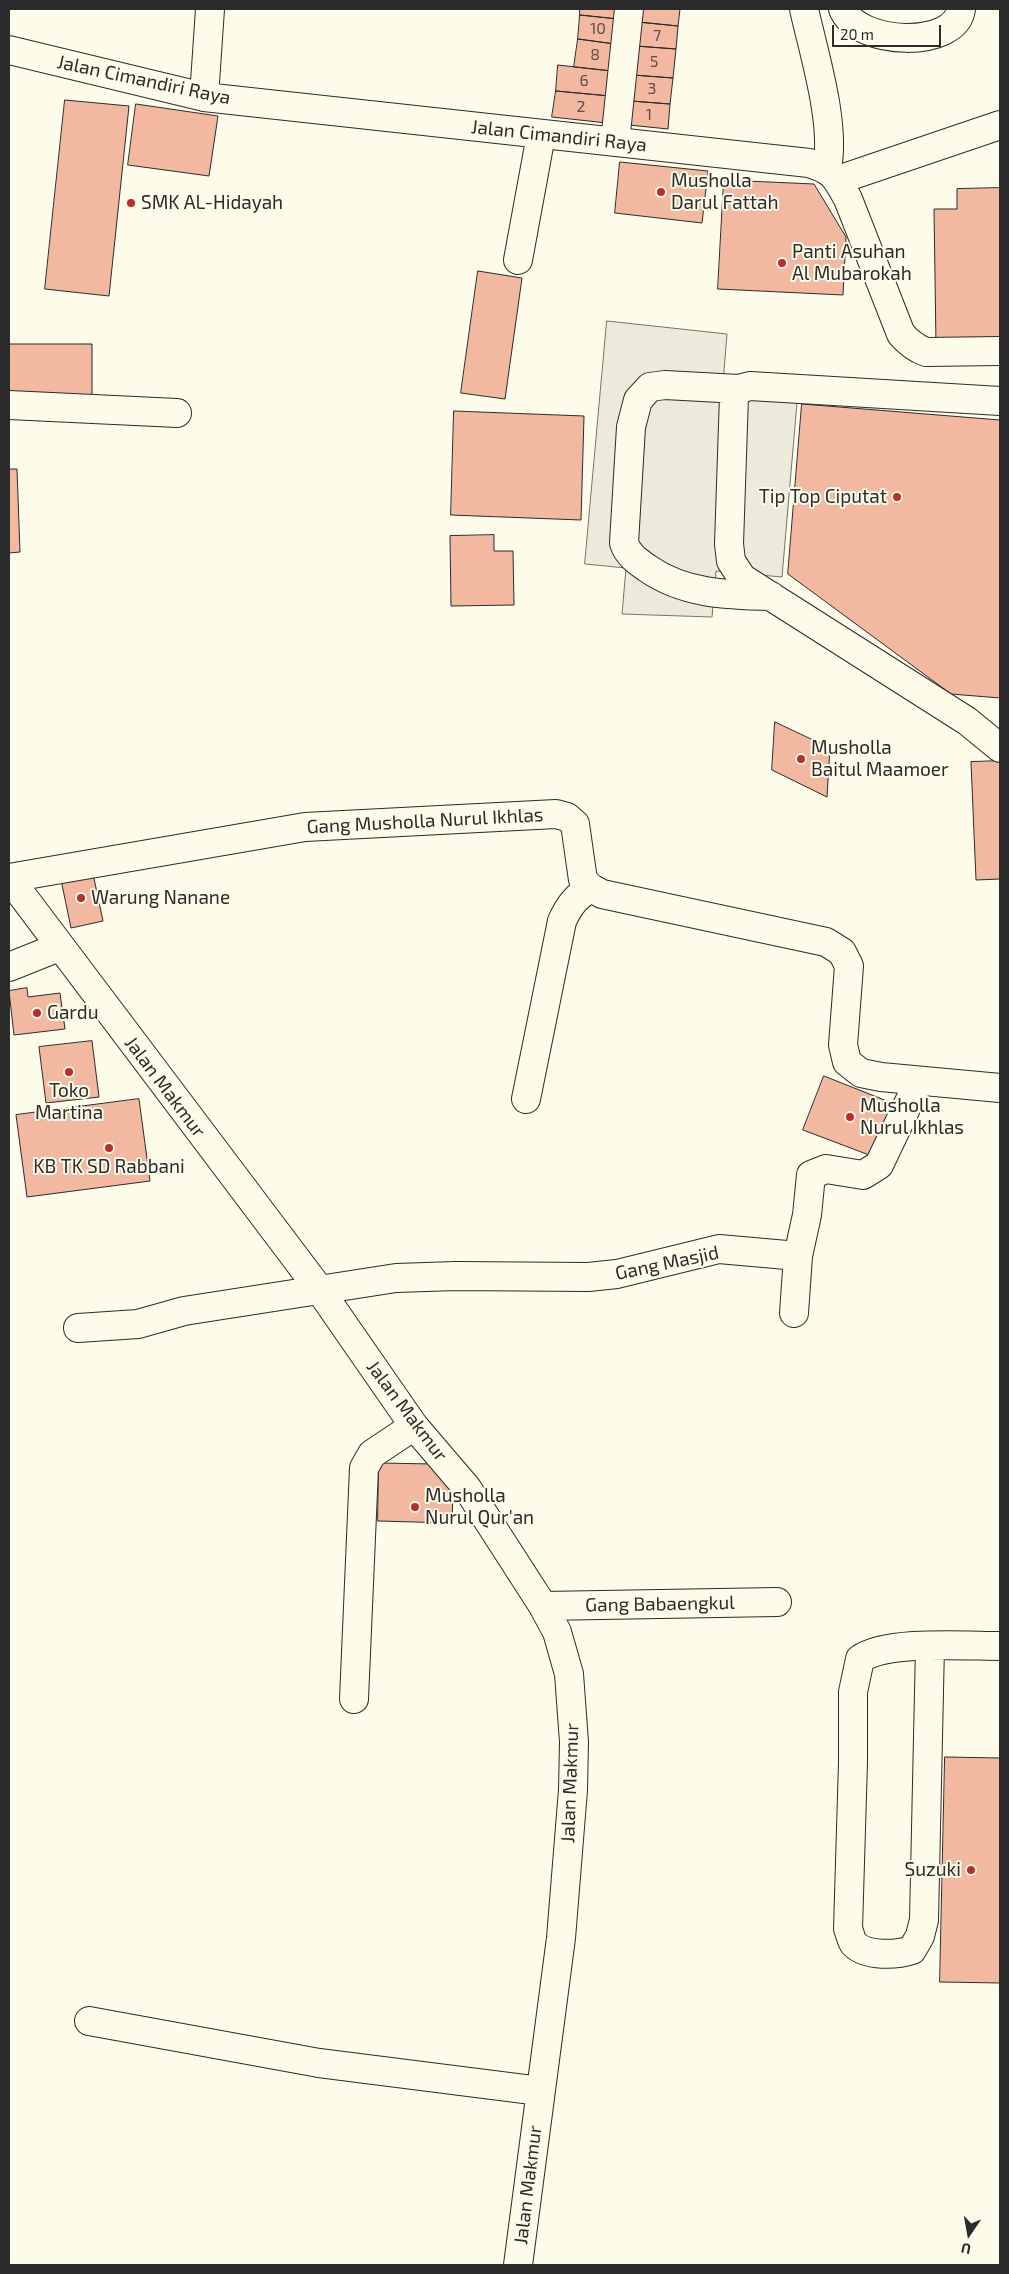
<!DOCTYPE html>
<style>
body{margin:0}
#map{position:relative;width:1009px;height:2274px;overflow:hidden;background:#fdfbea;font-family:"Exo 2",sans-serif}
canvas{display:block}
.frame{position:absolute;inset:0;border:10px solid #2b2b2b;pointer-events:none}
.north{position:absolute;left:944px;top:2209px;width:50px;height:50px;-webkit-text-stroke:4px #fdfbea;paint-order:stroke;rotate:192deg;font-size:14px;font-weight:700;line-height:20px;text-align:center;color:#2b2b2b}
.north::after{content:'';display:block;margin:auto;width:18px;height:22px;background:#2b2b2b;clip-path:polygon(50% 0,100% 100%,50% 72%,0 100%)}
.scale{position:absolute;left:832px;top:25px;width:109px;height:22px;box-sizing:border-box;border:2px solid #2b2b2b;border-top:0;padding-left:6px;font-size:15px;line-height:18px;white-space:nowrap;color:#2b2b2b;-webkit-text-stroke:4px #fdfbea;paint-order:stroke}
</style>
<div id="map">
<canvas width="1009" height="2274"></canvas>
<div class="frame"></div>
<div class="north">U</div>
<div class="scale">20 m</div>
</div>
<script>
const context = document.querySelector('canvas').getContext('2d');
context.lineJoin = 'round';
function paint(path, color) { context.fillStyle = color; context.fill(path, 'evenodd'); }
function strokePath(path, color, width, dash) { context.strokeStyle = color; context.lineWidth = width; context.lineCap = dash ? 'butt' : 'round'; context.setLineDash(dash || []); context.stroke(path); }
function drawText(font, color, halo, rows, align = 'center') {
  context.font = font + ' "Exo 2",sans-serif'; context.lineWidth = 4; context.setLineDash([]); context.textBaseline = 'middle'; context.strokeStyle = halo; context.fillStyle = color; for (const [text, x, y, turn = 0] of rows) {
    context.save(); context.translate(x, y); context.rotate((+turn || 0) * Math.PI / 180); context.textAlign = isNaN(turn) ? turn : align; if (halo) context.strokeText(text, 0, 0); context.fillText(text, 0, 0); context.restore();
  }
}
const parking = new Path2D(`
 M607,321L727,334L723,384L798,391L782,577L716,571L712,617L622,614L626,568L585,564Z`);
paint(parking, '#eceadb');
strokePath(parking, '#74746e', 1);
const building = new Path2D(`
 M580,9H619L618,19L580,15Z
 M639,9H680L678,26L638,22Z
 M580,15L618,19L615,44L578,39Z
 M638,22L678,26L676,49L636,46Z
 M578,39L615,44L612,71L574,67Z
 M636,46L676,49L673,78L633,75Z
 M558,65L612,71L610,96L556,91Z
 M633,75L673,78L670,104L631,101Z
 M556,91L610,96L607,123L552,117Z
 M65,100L129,106L109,296L45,289Z
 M631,101L670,104L668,129L629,125Z
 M136,104L218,116L209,176L128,165Z
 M620,162L708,171L702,223L615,213Z
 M724,180L814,184L846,237L843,295L718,289Z
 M1000,188V346H936L934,209H957V189Z
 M478,271L522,278L505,399L461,393Z
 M9,344H92V398H9Z
 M802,404L1000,420V698L951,694L788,574Z
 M454,411L584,416L581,520L451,515Z
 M9,469H17L20,552L9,553Z
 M494,535V551H513L514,605L451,606L450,536Z
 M775,722L830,748L827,797L772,770Z
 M1000,761V879L976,880L971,762Z
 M92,869L103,921L71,928L60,875Z
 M27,988L28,997L60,993L65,1029L14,1035L9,991Z
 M92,1041L99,1097L46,1103L39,1047Z
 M824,1076L897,1105L877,1158L803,1130Z
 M139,1099L150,1181L27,1197L16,1115Z
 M379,1463L433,1464L453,1492L452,1523L378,1521Z
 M945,1757L1000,1758V1983L940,1982Z`);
paint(building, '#f2b8a0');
strokePath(building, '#2b2b2b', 1);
const minor = new Path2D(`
 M804,9C814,54 836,124 827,168
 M843,9C858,46 956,49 961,9
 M9,50L204,97L809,163C833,170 836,177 848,199L901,334C908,342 915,348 926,352L1000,351
 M204,97L210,9
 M615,142L629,9
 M838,180L1000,125
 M518,260L541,135
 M739,389L734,396L729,544L731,561L742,578L967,721L1000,748
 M9,405L177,413
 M771,596C727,595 684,594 647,568C637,561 628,555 624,543L631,427L638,400L650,387L665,385L739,389L750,386L1000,401
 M9,878L319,1289L414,1426L467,1488L543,1606L557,1632L569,1674L574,1742L573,1790L561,1938L518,2265
 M9,878L305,827L556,814L567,817L575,824L583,880L591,888L602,894L826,942L842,952L849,966L843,1045L847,1062L861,1073L881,1077L1000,1088
 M9,967L59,947
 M526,1099L562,921C569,906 576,896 591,888
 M794,1313L798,1256
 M78,1328L138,1324L184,1311L396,1278L456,1276L588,1277L617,1274L719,1249L798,1256L807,1215L811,1175L826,1169L863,1175L879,1165L919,1081
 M543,1606L777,1602
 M930,1646L924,1920L920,1936L912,1950C897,1955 867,1957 854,1944C851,1940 850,1933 848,1929L853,1762V1692L860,1659C887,1640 966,1646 1000,1646
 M354,1699L364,1468L372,1454L414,1426
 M89,2021L319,2063L540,2091`);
strokePath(minor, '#2b2b2b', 30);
strokePath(minor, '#fdfbea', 28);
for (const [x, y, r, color] of [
 [661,192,5,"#c62828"],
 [131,203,5,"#c62828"],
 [782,263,5,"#c62828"],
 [897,497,5,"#c62828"],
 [801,759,5,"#c62828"],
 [81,898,5,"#c62828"],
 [37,1013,5,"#c62828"],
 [69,1072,5,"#c62828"],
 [850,1117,5,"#c62828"],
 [109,1148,5,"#c62828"],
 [415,1507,5,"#c62828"],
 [971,1870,5,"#c62828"]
]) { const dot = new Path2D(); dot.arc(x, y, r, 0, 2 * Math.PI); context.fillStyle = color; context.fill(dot); strokePath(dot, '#fdfbea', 2); }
drawText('16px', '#5d4e48', null, [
 ["10",598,29],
 ["7",657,36],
 ["8",595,55],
 ["5",654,62],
 ["6",584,81],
 ["3",652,89],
 ["2",581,107],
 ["1",649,115]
]);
drawText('19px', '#2b2b2b', '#fdfbea', [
 ["Jalan Cimandiri Raya",144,80,12],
 ["Jalan Cimandiri Raya",559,136,6],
 ["Gang Musholla Nurul Ikhlas",425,821,-3],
 ["Jalan Makmur",165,1087,53],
 ["Gang Masjid",667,1263,-12],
 ["Jalan Makmur",407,1411,53],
 ["Gang Babaengkul",660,1604,-1],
 ["Jalan Makmur",570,1783,-88],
 ["Jalan Makmur",528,2185,-83]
]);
drawText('19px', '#2b2b2b', '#fdfbea', [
 ["Musholla",671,181],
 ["Darul Fattah",671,203],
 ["SMK AL-Hidayah",141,203],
 ["Panti Asuhan",792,252],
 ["Al Mubarokah",792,274],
 ["Tip Top Ciputat",887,497,"right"],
 ["Musholla",811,748],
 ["Baitul Maamoer",811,770],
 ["Warung Nanane",91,898],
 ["Gardu",47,1013],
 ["Toko",69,1091,"center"],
 ["Martina",69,1113,"center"],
 ["Musholla",860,1106],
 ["Nurul Ikhlas",860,1128],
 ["KB TK SD Rabbani",109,1167,"center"],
 ["Musholla",425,1496],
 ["Nurul Qur'an",425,1518],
 ["Suzuki",961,1870,"right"]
], 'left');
</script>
